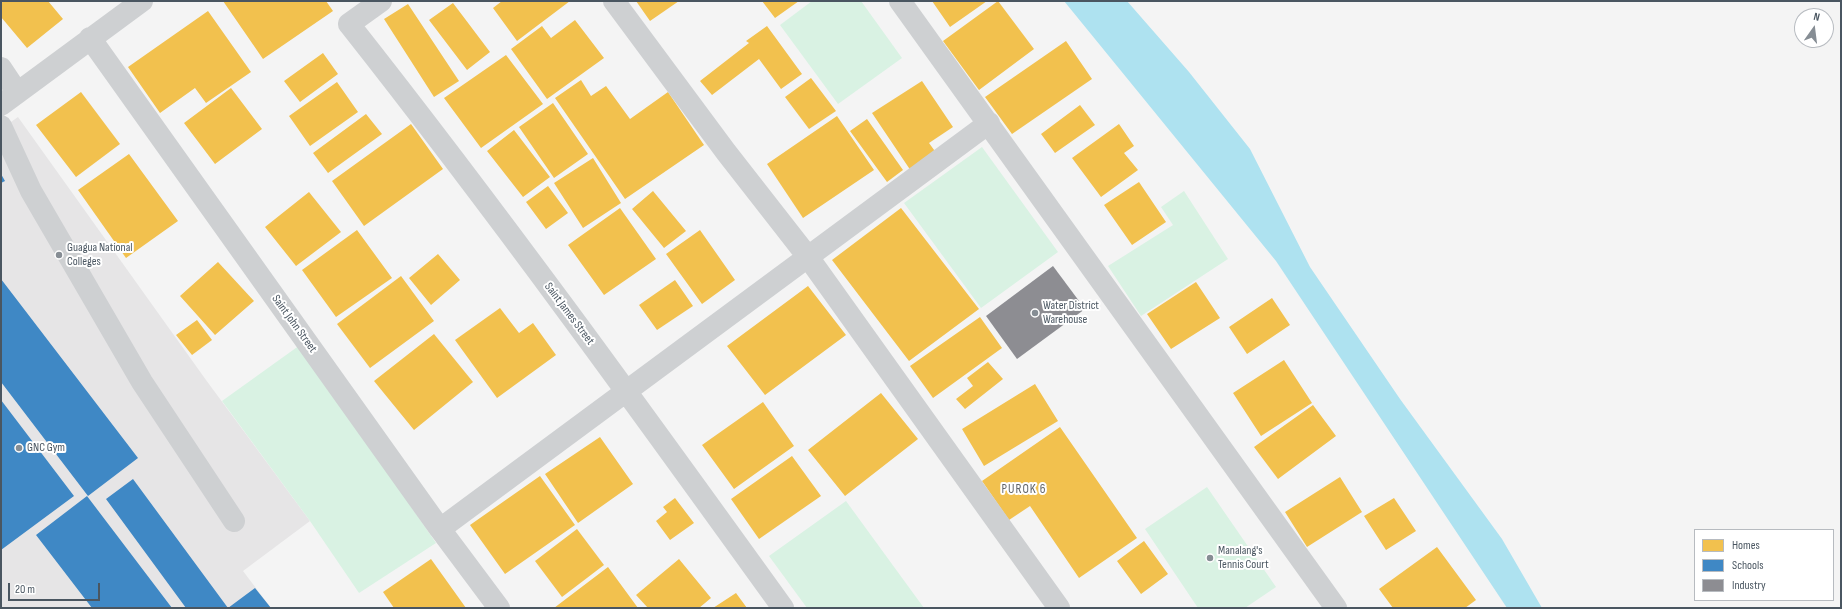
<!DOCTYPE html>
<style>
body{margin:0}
#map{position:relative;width:1842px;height:609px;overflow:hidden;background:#f4f4f4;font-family:"Sofia Sans Condensed",sans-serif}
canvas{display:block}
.frame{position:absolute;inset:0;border:2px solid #4a5661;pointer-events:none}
.legend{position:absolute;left:1694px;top:529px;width:140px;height:72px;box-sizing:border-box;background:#fff;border:1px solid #b7bbc0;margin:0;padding:5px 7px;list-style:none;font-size:12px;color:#4a5661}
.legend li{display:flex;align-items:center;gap:8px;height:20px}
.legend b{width:20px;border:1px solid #b7bbc0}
.north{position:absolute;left:1794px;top:8px;width:40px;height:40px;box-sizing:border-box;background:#fff;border:1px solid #b7bbc0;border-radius:50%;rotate:14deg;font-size:11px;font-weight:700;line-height:16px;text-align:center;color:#4a5661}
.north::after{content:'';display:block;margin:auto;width:14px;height:18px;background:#868d94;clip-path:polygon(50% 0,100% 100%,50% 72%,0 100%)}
.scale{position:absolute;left:8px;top:583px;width:92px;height:18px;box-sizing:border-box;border:2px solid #4a5661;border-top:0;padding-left:5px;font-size:12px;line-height:14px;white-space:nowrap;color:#4a5661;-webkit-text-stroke:3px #fff;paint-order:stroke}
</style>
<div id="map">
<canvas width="1842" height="609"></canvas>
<div class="frame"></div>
<ul class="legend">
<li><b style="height:11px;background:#f2c14e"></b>Homes</li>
<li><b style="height:11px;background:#3f88c5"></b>Schools</li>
<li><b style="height:11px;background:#8d8d92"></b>Industry</li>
</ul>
<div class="north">N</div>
<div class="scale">20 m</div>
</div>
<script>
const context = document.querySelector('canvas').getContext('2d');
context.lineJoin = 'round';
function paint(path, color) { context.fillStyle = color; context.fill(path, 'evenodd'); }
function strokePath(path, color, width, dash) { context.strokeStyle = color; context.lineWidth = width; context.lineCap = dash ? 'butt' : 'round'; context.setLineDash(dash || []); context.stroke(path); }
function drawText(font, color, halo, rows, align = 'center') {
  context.font = font + ' "Sofia Sans Condensed",sans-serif'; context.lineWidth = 4; context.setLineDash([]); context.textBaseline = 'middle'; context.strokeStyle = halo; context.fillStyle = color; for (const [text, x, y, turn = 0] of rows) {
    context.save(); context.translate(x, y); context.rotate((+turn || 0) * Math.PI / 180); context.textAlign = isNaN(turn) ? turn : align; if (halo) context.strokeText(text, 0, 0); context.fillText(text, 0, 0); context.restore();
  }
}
paint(new Path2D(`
 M18,117L206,380L310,521L243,571L271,608H1V129Z`), '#e6e5e6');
paint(new Path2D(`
 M812,1H861L902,58L838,104L780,25Z
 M982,147L1058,252L981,308L904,203Z
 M1184,191L1228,259L1141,316L1108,266L1173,225L1161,207Z
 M300,345L436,543L359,593L310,521L222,401Z
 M1207,487L1276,587L1245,608H1198L1145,529Z
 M846,501L924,608H807L769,556Z`), '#d9f2e3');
paint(new Path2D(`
 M1064,1H1127L1189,72L1250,149L1310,267L1400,399L1502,539L1542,608H1507L1276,261Z`), '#aee2f0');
paint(new Path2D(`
 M4,1H48L63,19L27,48L1,17V3Z
 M223,1H326L333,11L263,59Z
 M502,1H570L517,41L493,8Z
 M636,1H679L650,21Z
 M762,1H799L775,18Z
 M932,1H987L950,27Z
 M998,1L1034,49L979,90L943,41Z
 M453,3L490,52L467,70L429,20Z
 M408,4L459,81L434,97L384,19Z
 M208,11L251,72L206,103L195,88L160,113L128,67Z
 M575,20L604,58L547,99L511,49L542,26L551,38Z
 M767,26L802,74L781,89L759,59L712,95L700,81L749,43L746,41Z
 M1066,41L1092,79L1012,134L985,97Z
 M323,53L338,74L300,102L284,81Z
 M506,55L543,104L481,148L444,98Z
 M811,78L836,111L809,129L785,97Z
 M581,80L591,96L606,86L630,119L668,92L704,145L625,199L555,98Z
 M922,81L953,127L929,143L937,154L911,171L872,113Z
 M337,82L358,112L310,146L289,116Z
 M231,88L262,129L215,164L184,123Z
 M81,92L120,144L76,177L36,125Z
 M553,103L588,154L554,178L519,127Z
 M1080,105L1095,125L1055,153L1041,134Z
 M366,114L382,134L328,173L313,153Z
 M837,116L874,170L803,218L767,164Z
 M867,119L903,170L887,182L850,131Z
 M411,124L443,169L364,226L332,181Z
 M1119,124L1134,146L1124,153L1138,170L1101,197L1072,158Z
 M514,130L550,177L523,197L487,151Z
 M129,154L178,221L126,258L78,190Z
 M593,158L621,203L583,228L554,183Z
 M1139,182L1166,222L1132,245L1104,205Z
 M548,186L568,213L546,229L526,202Z
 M653,191L686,231L664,248L632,209Z
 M309,192L341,232L296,266L265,227Z
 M620,208L656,259L604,295L568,245Z
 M901,208L979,309L909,361L832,260Z
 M357,230L392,278L336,317L302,270Z
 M700,230L735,280L702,304L666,254Z
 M438,254L460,280L431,305L409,278Z
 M218,262L254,301L215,335L180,296Z
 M401,276L434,321L370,368L337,324Z
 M675,280L693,306L657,330L639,305Z
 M1196,282L1220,318L1171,349L1147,314Z
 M808,286L846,335L765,395L727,346Z
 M1272,298L1290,325L1247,354L1229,327Z
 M500,308L519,333L533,323L556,355L497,398L455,340Z
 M980,317L1002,348L933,398L910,366Z
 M197,320L212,340L192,355L176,335Z
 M434,334L473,382L414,430L374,381Z
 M1284,360L1312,403L1261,436L1233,393Z
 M988,362L1003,379L965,409L956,399L973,386L967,378Z
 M1035,384L1058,421L984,466L962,429Z
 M881,393L918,439L845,496L808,450Z
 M763,402L794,446L734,489L702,445Z
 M1313,405L1336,436L1278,479L1254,447Z
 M1060,427L1137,538L1079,578L1030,506L1009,520L982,481Z
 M600,437L633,484L578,523L545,474Z
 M792,456L821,496L759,539L731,499Z
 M540,476L575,525L505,574L470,525Z
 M1340,477L1362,512L1307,547L1285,512Z
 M675,498L694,523L670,540L656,521L667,512L663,507Z
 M1394,498L1416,531L1386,550L1364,516Z
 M577,529L604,565L562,597L535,561Z
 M1144,541L1168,574L1141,594L1117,561Z
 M1437,547L1476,600L1465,608H1393L1379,589Z
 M431,559L466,608H394L383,592Z
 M679,559L711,598L699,608H648L636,595Z
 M608,567L638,608H554Z
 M736,593L747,608H713Z`), '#f2c14e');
paint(new Path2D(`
 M1,174L5,181L1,183Z
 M1,279L138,458L88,496L1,382Z
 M1,400L74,496L1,550Z
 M133,479L228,608L255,588L271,608H186L106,499Z
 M87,496L172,608H92L36,535Z`), '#3f88c5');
paint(new Path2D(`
 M1053,266L1085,309L1017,359L986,316Z`), '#8d8d92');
strokePath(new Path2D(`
 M614,1L726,152L808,257L1059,608
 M900,1L1336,608
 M349,24C499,214 641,411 783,608
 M349,24L381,1
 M90,38L440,529L499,608
 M1,68L17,92
 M1,105L142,1
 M1,126L31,191L142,382L234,521
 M440,529L989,123`), '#ced0d2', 22);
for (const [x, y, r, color] of [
 [59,255,4,"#868d94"],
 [1035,313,4,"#868d94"],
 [19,448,4,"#868d94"],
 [1210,558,4,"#868d94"]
]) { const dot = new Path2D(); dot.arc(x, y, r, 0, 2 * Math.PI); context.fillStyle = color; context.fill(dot); strokePath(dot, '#fff', 1.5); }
drawText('12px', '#4a5661', '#fff', [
 ["Guagua National",67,248],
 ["Colleges",67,262],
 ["Water District",1043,306],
 ["Warehouse",1043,320],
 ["GNC Gym",27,448],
 ["Manalang's",1218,551],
 ["Tennis Court",1218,565]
], 'left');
drawText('12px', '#4a5661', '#fff', [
 ["Saint James Street",569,314,53],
 ["Saint John Street",294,324,54]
]);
context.letterSpacing = '1px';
drawText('13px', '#5f6368', '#fff', [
 ["PUROK 6",1024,490]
]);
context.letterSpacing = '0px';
</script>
